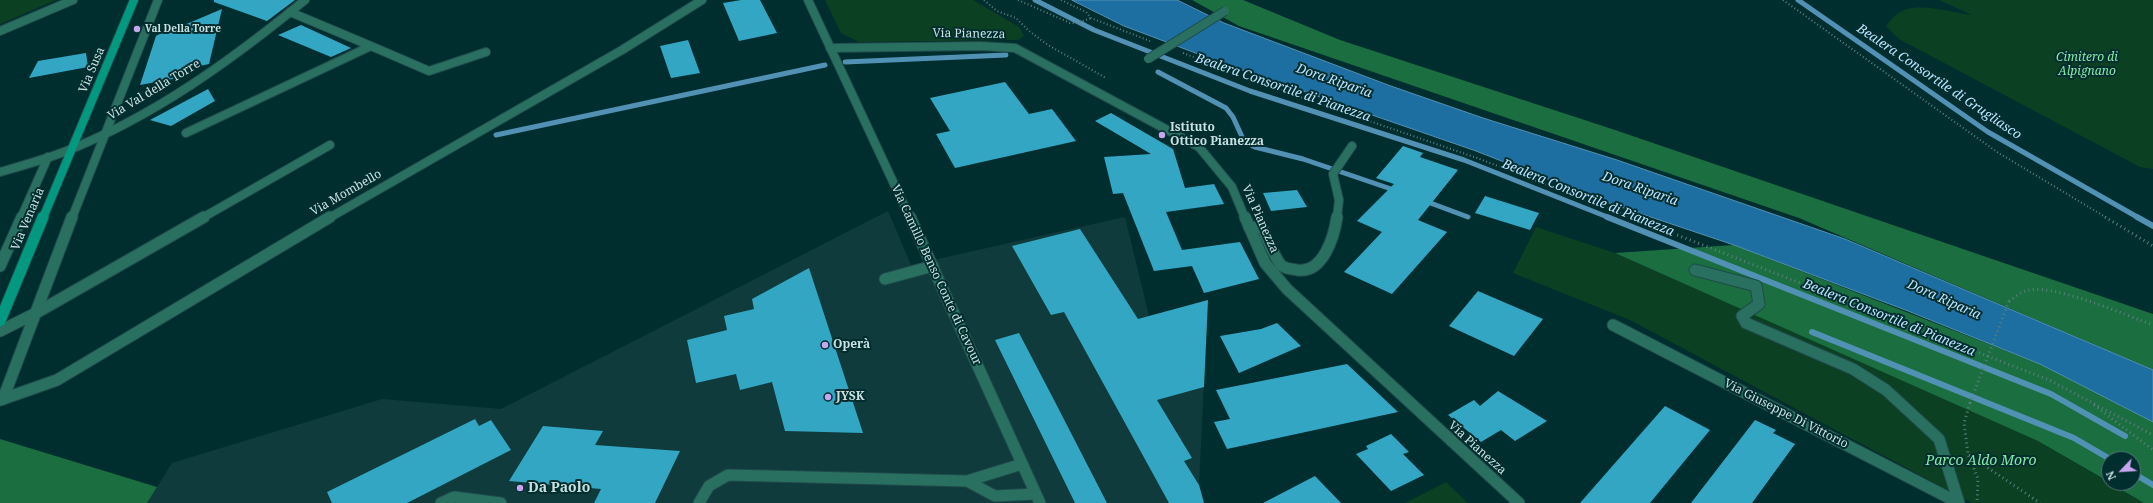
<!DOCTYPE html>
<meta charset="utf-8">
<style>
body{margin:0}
#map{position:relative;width:2153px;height:503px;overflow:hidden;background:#002e2f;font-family:"Noto Serif",serif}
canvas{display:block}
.north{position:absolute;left:2101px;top:451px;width:40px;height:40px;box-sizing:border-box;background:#002e2f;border:1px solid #517576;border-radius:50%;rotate:245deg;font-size:11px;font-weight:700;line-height:16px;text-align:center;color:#cae0e1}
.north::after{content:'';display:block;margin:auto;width:14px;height:18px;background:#c8a6ef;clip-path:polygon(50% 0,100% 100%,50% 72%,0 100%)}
</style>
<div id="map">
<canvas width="2153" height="503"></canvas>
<div class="north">N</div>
</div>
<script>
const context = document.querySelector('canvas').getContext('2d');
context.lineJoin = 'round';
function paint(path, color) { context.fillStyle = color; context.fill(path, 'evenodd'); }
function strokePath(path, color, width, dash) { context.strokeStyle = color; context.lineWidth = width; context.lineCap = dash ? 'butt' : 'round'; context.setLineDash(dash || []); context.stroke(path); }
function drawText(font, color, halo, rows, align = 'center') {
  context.font = font + ' "Noto Serif",serif'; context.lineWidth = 4; context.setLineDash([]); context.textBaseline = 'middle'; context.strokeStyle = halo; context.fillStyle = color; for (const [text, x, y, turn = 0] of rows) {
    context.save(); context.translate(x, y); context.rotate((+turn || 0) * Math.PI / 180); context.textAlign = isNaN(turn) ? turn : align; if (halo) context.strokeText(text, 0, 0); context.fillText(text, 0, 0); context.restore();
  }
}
paint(new Path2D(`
 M888,211L911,265L1125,217L1149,316L1208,300L1199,484L1204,503H147L172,463L382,399L501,409Z`), '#0f3b3c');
paint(new Path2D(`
 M0,0H56L0,24Z
 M825,0H973L1019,27L1024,36L1018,40H1011L859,42L841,33Z
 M1939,0H2153V169L2140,167L1899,39L1886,26C1889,22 1893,17 1897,14C1915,0 1951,13 1972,15Z
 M1536,227L1615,253L2038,441L2144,503H1972L1630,320L1513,273Z
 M1446,482L1468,503H1405Z`), '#0c4022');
paint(new Path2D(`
 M1192,0H1243L1340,40L1615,130L2153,314V370L1799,218L1239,26Z
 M1734,245L2040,364L2153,422V503H2144L2110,483H2133V459H2109V482L2038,441L1615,253Z
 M0,439L157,487L147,503H0Z`), '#1b6e3f');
const water = new Path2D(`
 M1072,0H1177L1224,23L1388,85L1483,118L1617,160L1845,239L2153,370V422L2040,364L1908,311L1734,245L1609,203L1476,151L1222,63L1124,26Z`);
paint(water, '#1c6fa0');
strokePath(water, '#5091b4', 1);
strokePath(new Path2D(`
 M1035,0L1094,30L1250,91L1464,160L1610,218
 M1798,0L1988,132L2139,218
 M845,62L1006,55
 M1158,72L1226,108L1233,117L1244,141L1255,147L1303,159L1397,191
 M496,135L825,65
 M1425,201L1468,217`), '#5091b4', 5);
strokePath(new Path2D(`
 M1607,217L2051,394L2125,436
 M2137,217L2153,226
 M1812,332L2074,438L2110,459
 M2133,473L2153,485`), '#5091b4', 6);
paint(new Path2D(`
 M214,0H295L267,21L214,2Z
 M741,0H760L777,33L739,41L723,3Z
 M222,9L209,64L186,69L184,77L140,85L156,36L172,27L177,28Z
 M301,25L351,48L331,57L278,35Z
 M688,40L700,73L671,78L660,46Z
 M86,53L88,67L29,78L38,61Z
 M1005,82L1029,114L1052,109L1076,141L955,168L936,134L950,131L930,98Z
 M208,89L215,101L171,126L150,120Z
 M1111,113L1173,149L1185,188L1214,184L1224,204L1166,212L1182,250L1240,242L1259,279L1204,293L1192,266L1154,271L1123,193L1113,194L1104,157L1151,154L1095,121Z
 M1403,146L1423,153L1420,157L1458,170L1418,220L1447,232L1392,294L1344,272L1382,232L1357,221L1394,184L1376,178Z
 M1297,190L1307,207L1271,211L1263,193Z
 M1485,196L1539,213L1530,230L1475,213Z
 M1080,229L1138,319L1208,300L1204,387L1157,400L1192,458L1184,461L1199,485L1204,503H1169L1064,312L1051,315L1012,246Z
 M809,268L863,433L785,431L772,382L740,390L736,374L696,383L687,340L727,330L724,316L754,309L752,299Z
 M1478,291L1543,319L1514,356L1449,326Z
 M1277,323L1301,346L1239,373L1220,336L1261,329Z
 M1019,333L1053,398L1107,503H1075L995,340Z
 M1347,364L1398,412L1227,449L1214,422L1230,419L1216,390Z
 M1498,391L1547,421L1515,441L1501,430L1481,442L1448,415L1474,400L1480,406Z
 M1665,406L1710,430L1650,503H1580Z
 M475,419L479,426L491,420L511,450L407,503H332L327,492Z
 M1755,420L1776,430L1773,433L1795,444L1752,503H1691Z
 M543,426L603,431L595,445L680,451L655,503H594L601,489L509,481Z
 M1391,434L1409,452L1403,454L1424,475L1391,491L1356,454L1368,449L1366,446Z
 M1315,476L1341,503H1263Z`), '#32a6c3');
const serviceFar1 = new Path2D(`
 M371,46L429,71L486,52
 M186,133L371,46L290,12
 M21,218L48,157
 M72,218L158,0
 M202,218L330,145
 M1337,218L1339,200L1333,174L1352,146`);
const service = new Path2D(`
 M1249,227L1262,228C1266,236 1276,261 1282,266C1287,269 1292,269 1297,270C1323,274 1334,237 1337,217
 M0,266L22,217
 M1695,270L1756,286L1759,304L1742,316L1746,323L1853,369L1886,390L1939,439L1959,503
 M885,279L933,266
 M1613,325L1959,503
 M0,331L36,313L204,217
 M3,399L72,217
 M967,481L995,496L1035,494
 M441,503L454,497L501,503
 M699,503L709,486L728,475L967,481L1022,464`);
const minorFar1 = new Path2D(`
 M0,31L73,0
 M830,48L980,46L1015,48L1199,147L1232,187L1245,218
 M0,172C21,166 43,160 64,152C153,117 232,60 305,0
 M329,218L622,50L702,0`);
const minor = new Path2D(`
 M1245,217L1265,263L1287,289L1519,503
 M0,400L57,380L330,217`);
const tertiaryFar1 = new Path2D(`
 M808,0L910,218`);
const tertiary = new Path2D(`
 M910,217L1040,503`);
const secondaryFar1 = new Path2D(`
 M43,218L134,0`);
const secondary = new Path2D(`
 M0,321L43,217`);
strokePath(serviceFar1, '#204a4b', 10);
strokePath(service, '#204a4b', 13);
strokePath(minorFar1, '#204a4b', 10);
strokePath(minor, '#204a4b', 13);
strokePath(tertiaryFar1, '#204a4b', 10);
strokePath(tertiary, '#204a4b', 13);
strokePath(secondaryFar1, '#204a4b', 10);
strokePath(secondary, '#204a4b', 13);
strokePath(new Path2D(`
 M984,0L997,11L1016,18L1029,31L1048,45L1106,78
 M1018,0L1070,23H1078L1091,18
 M1061,0L1086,12L1091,18L1150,41
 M1783,0L1997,152L2107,218
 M1183,53L1311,101L1477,158L1633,218`), '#5a7e7f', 2, [1, 2.5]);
strokePath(new Path2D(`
 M1631,217L2049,380L2153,435
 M2105,217L2153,246
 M2009,301C2014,298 2019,293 2025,291C2051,282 2125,315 2153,325
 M1970,403L1964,423L1968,454L1978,479L1977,503
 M2094,405L2153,450
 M1969,455L2040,503`), '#5a7e7f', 3, [1, 3.5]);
strokePath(serviceFar1, '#297060', 8);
strokePath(service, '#297060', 11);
strokePath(minorFar1, '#297060', 8);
strokePath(minor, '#297060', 11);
strokePath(tertiaryFar1, '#297060', 8);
strokePath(tertiary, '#297060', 11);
strokePath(secondaryFar1, '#039980', 8);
strokePath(secondary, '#039980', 11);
const minorBridge = new Path2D(`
 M1148,59L1225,11`);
strokePath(minorBridge, '#204a4b', 10, []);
strokePath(new Path2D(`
 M1970,403L2009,301`), '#5a7e7f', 3, [1, 3.5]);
strokePath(minorBridge, '#297060', 8);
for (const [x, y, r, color] of [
 [137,29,4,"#c8a6ef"],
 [1162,135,4,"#c8a6ef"],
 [825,345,4,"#c8a6ef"],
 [828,397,4,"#c8a6ef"],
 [520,488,4,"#c8a6ef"]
]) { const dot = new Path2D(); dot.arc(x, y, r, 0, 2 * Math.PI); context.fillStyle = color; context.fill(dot); strokePath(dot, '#002e2f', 1.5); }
drawText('bold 10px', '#cae0e1', '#002e2f', [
 ["Val Della Torre",145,29]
], 'left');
drawText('12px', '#cae0e1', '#002e2f', [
 ["Via Pianezza",969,34,1],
 ["Via Susa",92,70,-67],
 ["Via Val della Torre",154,90,-31],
 ["Via Mombello",346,193,-30],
 ["Via Venaria",28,219,-67],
 ["Via Pianezza",1260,219,66],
 ["Via Camillo Benso Conte di Cavour",936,275,65],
 ["Via Giuseppe Di Vittorio",1786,414,27],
 ["Via Pianezza",1477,448,42]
]);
drawText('italic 12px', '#81eaa5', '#002e2f', [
 ["Cimitero di",2087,58],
 ["Alpignano",2087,72]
]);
drawText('bold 12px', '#cae0e1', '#002e2f', [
 ["Istituto",1170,128],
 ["Ottico Pianezza",1170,142],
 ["Operà",833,345],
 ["JYSK",836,397]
], 'left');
drawText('italic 13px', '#bde3ff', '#002e2f', [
 ["Dora Riparia",1334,81,19],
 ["Bealera Consortile di Grugliasco",1939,82,34],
 ["Bealera Consortile di Pianezza",1283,88,19],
 ["Dora Riparia",1640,189,19],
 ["Bealera Consortile di Pianezza",1588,198,22],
 ["Dora Riparia",1944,300,24],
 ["Bealera Consortile di Pianezza",1889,318,22]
]);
drawText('italic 14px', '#81eaa5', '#002e2f', [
 ["Parco Aldo Moro",1981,461]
]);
drawText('bold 14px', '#cae0e1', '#002e2f', [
 ["Da Paolo",528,488]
], 'left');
</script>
